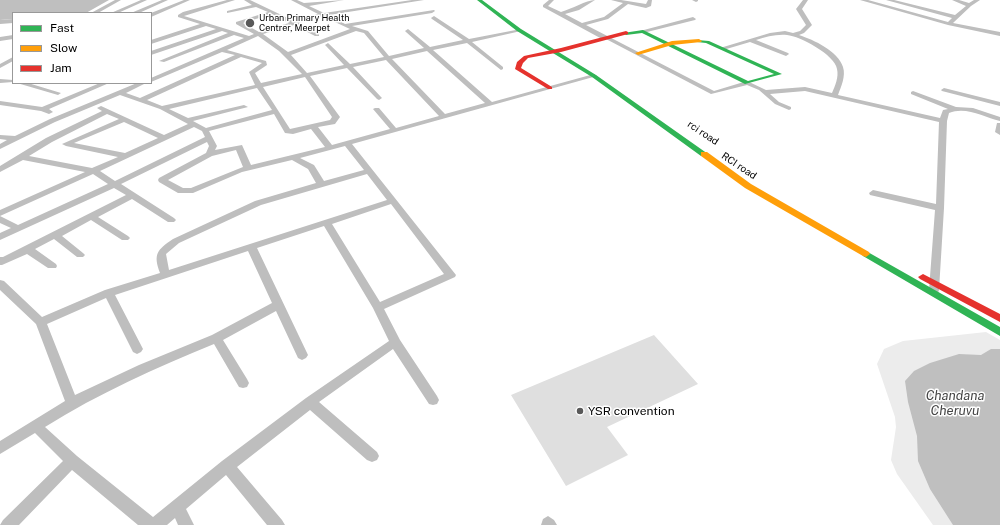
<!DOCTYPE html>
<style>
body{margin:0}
#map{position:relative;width:1000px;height:525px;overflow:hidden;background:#fff;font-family:"Public Sans",sans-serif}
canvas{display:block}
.legend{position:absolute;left:12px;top:12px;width:140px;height:72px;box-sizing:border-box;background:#fff;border:1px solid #999;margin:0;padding:5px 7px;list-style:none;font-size:12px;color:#000}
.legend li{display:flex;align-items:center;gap:8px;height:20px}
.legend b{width:20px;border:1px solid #999}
</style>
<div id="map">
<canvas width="1000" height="525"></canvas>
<ul class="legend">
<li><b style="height:5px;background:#30b455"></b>Fast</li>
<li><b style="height:5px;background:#ff9f0a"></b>Slow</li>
<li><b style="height:5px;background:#e5322d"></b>Jam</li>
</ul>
</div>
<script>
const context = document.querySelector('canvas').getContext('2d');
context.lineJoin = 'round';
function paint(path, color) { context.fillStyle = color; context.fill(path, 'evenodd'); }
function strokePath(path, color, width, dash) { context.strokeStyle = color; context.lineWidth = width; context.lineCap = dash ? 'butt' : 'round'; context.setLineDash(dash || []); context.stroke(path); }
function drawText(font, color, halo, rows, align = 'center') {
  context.font = font + ' "Public Sans",sans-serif'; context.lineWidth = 3; context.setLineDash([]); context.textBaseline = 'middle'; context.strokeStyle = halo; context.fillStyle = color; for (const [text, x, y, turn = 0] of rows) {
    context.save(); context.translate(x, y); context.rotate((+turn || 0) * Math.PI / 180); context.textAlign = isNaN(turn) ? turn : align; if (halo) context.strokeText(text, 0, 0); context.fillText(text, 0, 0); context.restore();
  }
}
paint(new Path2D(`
 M986,332L1000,340V525H933L897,474L891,460L896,427L895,417L877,364L884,349L903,341Z`), '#ececec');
paint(new Path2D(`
 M0,0H109L86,13H13V19L0,20Z
 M991,349H1000V525H953L930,489L918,461L917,436L908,402L905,381L914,371L930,363L959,354L981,355Z`), '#bfbfbf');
paint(new Path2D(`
 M654,335L698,384L607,427L628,455L566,486L511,395Z`), '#dfdfdf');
paint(new Path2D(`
 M115,0H121L98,13H91Z
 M141,0H147L118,13H111Z
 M162,0H168L139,13H131Z
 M184,0H190L151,17V13Z
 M227,0H235L184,16L249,36L254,34L236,24V22L268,12L256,7L227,13V11L252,5L244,0H250L294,21L318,14L291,0H297L304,3L344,0L309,6L324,13L412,0H424L329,15L345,24L434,10L435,11L432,13L352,26L368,31L389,56L424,48L406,32L405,31L408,29L430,47L463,40L432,19L431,18L434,16L469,39L521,29V31L472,42L503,67V69L501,70L467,43L433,50L492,102L594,74L597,76L352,144L456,275L455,277L384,309L400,340L437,396L439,400L437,404L433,405L429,404L393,349L319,402L377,452L379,456L377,460L372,462L367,460L310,410L237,467L282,520L285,525H267L226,475L186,509L194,525H178L175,518L167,525H138L72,470L19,525H0L3,520L63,461L35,433L0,454V441L65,401L36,324L0,290V280L4,281L42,317L105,290L160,273C153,254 157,250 173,239L255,201L316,183L308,169L292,160L242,172L193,193H178L159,182L158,180L159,178L206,153L209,146L207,142L121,184L174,218L176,220L174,222H168L132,199L98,217L128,236L130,238L128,240H122L91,220L62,236L83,253L85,255L83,257H77L54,239L35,249L56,264L57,266L56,268H48L27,254L2,265H0V257H3L126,195L114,188L0,240V233L11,228L0,223V216L18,225L108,184L93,174L0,216V210L85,172L23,160L0,172V166L46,138L102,111L97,108L101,106L164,135L188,124L160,109L120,95L55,122L0,149V144L7,140L0,139V135L15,136L50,119L137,83H146L126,93L140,98L235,55L222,52L151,82V78L244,38L234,35L164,62L159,61L228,33L222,31L151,55V51L216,29L206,26L151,44V40L200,24L178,17V15L183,12ZM272,14L289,23L259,32L243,23ZM322,16L350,29L288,52L263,34L294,25L315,36H319V34L299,23ZM356,31L364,33L384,57L350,64L328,43L325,45L326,46L344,65L307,73L291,55ZM258,36L279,51L302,74L261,83L255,73L267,65L266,61L227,50ZM427,51L485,103L445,114L392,59ZM241,57L262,63L249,72L255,85L162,106L147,100ZM386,60L439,116L396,128L379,108H375L373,109L390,129L332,145L318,127L335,124L340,117L310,76L347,68L377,99L379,100L382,98L381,97L353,67ZM305,77L332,117L330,120L290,129L263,87ZM257,88L272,110L206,128L193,121L248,107L244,105L188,118L169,109ZM107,114L119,119L62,144L66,146L118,157L92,168L29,156L52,142ZM274,114L285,133L293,134L311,129L325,147L251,165L242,145L215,150L217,146L209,131ZM124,122L158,138L125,153L74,143ZM194,127L202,131L205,137L115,181L100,171ZM345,146L364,170L324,181L314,165L300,158ZM236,150L243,167L191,188H183L168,180L212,156ZM367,174L387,200L169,270L166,254L179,243L261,205ZM391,204L444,274L380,302L332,224ZM324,226L373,308L389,341L306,398L222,461L153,517L77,456L45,427C99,393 156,368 214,344L239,387L243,388L247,387L249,383L247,379L223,340L276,311L298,358L302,360L306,358L308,355L257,248ZM248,251L272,303L212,335L139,365L75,395L47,324L106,298L133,352L137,354L141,352L143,349L115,295Z
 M549,0H554L548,6L561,12C572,9 586,0 595,0L579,10L565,14L582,23L604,17L623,3L611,0H621L646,4L648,0H652L651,6L646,8L628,4L608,19L586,25L714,91L747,81L766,90L805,87L832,93C835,86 839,77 837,69C835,55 800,36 787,35C776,34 766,37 756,40L788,53L789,54L786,56L750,42L723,50L720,48L770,33L785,31L793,33L800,31L806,25L796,9L803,0H808L802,9L812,25L804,33L799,35C814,40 838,51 843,67C846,76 841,87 838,95L940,118L943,110L948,109L911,94V92L913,91L956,107L973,108L1000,117V121C984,117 966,106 949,113L947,121L944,208L939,290L938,293H930L929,290L935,210L870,195L869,193L873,190L936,204L939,122L805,91L770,94L779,102L791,107V109L789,110L775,104L759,90L747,85L711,94L606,39H602L543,7V5Z
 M692,0H698V1L696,2Z
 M860,0H868L948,22L952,18L886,0H894L955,15L966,6L952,0H959L969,3L974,0H980L971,6L953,23L1000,32V36L948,25Z
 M693,17L696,19L695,20L643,33L640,31Z
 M13,19V23L0,24V20Z
 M13,35V39L0,41V37Z
 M13,57V61L0,68V64Z
 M0,79L13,80V82L0,83Z
 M17,83H28L61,93L58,95Z
 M100,83H109L49,109L53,112L49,114L41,111L0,105V101L42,107Z
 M944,88L1000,102V106L942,91L941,90Z
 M997,123H1000V135L995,132Z
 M548,516L554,520L557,525H541L543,519Z`), '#bebebe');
paint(new Path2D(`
 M477,0H482L521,29L596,75L708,154L707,156H701L592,77L517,31Z
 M643,30L748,81L774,74L706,43L697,42V40L709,41L782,74L745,84L642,33L626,35L623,33Z
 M866,251L1000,327V336L863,256L862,254Z`), '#30b455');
paint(new Path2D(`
 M699,39L702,41L701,42L672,45L638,55L635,53L672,41Z
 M701,152H707L751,184L869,252L870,254L866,257L863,256L745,188L701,156Z`), '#ff9f0a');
paint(new Path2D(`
 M626,31L628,32V34L561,52L528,58L523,63L521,68L552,87V89H548L515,69L517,62L524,56L561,48Z
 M923,274L1000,314V322L920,279L918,277Z`), '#e5322d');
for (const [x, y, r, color] of [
 [250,23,5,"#595959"],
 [580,411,4,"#595959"]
]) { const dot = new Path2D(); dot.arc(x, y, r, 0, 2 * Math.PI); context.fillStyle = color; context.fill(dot); strokePath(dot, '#fff', 1.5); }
drawText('9px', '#000', '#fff', [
 ["Urban Primary Health",259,18],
 ["Centrer, Meerpet",259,28]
], 'left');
drawText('10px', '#000', '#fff', [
 ["rci road",703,133,34],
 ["RCI road",739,166,34]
]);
drawText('12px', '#000', '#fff', [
 ["YSR convention",588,411]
], 'left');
drawText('italic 13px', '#444', '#fff', [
 ["Chandana",955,396],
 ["Cheruvu",955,411]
]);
</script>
